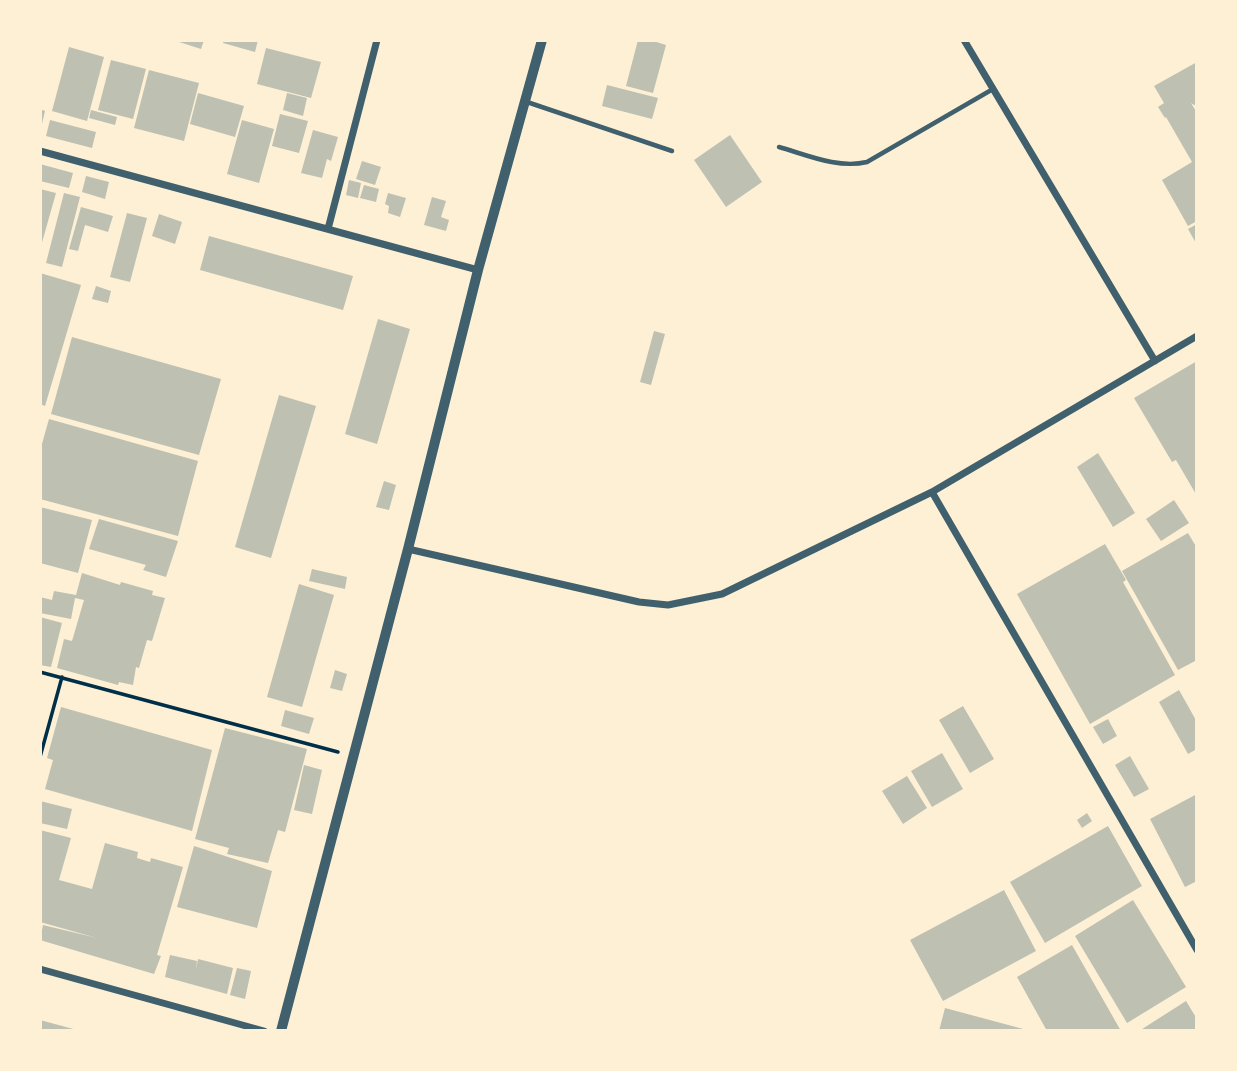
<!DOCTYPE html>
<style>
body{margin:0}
#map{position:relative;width:1237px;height:1071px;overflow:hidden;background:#fdf0d5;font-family:Inter,sans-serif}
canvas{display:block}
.frame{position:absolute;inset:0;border:42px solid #fdf0d5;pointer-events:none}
</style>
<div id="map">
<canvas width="1237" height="1071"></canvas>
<div class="frame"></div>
</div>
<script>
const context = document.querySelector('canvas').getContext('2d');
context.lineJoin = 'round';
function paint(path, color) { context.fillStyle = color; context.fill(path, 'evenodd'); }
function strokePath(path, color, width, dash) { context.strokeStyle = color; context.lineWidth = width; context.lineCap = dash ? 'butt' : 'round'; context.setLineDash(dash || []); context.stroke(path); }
paint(new Path2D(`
 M173,40H204L201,49Z
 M224,40H258L255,52L223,43Z
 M638,40H650L666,45L653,93L626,86Z
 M69,47L104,57L87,121L52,111Z
 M266,48L321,62L311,98L257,84Z
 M111,60L146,69L133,119L98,110Z
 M1197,62V104L1194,105L1191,103L1197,113V221L1188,226L1162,180L1192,162L1166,117L1165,118L1158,107L1164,103L1154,86Z
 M149,70L199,83L184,141L134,128Z
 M607,85L658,98L652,119L602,106Z
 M198,93L244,106L235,137L190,124Z
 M287,93L307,98L303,116L283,110Z
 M40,109L45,111L41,128H40Z
 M91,110L117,117L115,125L89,118Z
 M280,114L308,121L299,153L272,146Z
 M50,120L96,132L92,148L46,136Z
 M242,120L274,129L259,183L227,174Z
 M313,130L338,137L331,161L327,159L322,178L301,173Z
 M730,135L762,182L726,207L694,160Z
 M362,161L381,167L375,185L356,179Z
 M40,164L73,173L69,188L40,181Z
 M86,176L109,182L105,199L82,192Z
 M349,180L361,183L358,198L346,195Z
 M364,185L379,189L376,202L360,198Z
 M40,189L56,193L41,246H40Z
 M64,193L80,197L62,267L46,263Z
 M388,193L406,198L400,217L388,213L389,206L385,204Z
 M432,197L446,201L441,217L449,220L446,231L424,225Z
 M81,207L113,216L108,232L85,225L78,251L69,249Z
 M127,213L147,218L130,282L110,277Z
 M159,214L182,222L175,244L152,236Z
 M1197,224V245L1188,229Z
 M209,236L353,276L343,310L200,270Z
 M40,273L81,285L45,406L40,404Z
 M96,286L111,291L108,303L92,299Z
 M378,319L410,329L377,444L345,434Z
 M654,331L665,334L651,385L640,382Z
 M72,337L221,379L199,455L51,414Z
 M1197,361V496L1176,460L1172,462L1134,398Z
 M279,395L316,406L271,558L235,547Z
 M49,419L198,461L178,536L40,499V451Z
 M1098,453L1135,513L1113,527L1077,467Z
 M384,481L396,485L389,510L376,507Z
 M1174,500L1189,523L1161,541L1146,519Z
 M40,507L92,520L78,573L40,563Z
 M99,519L178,541L166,577L143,570L146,565L89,549Z
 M1188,533L1197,548V660L1178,670L1122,571Z
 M1105,544L1126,580L1123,582L1175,675L1090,724L1017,594Z
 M312,569L347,577L345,589L309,581Z
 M82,573L120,585L121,582L153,591L152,595L165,598L152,641L147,640L139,668L136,667L133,685L119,682L118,685L57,668L64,639L72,641L84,600L75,598L71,619L40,613V597L52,600L54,591L76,595Z
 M299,584L334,595L302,707L267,697Z
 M40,617L62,623L51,667L40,665Z
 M335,670L347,674L342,691L330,688Z
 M1179,690L1197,722V749L1188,754L1159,702Z
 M963,706L994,759L970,773L939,720Z
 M61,707L212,750L192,831L45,789L53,760L47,758Z
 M285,710L314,718L309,734L281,726Z
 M1108,719L1117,736L1103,744L1093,727Z
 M225,728L307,749L285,832L278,830L268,863L227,854L229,848L195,839Z
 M942,753L963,789L932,807L911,771Z
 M1130,756L1149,789L1134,797L1115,765Z
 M304,765L322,770L312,814L294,810Z
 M907,776L927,808L903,824L882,791Z
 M1197,794V881L1185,887L1150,819Z
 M40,801L72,809L67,829L40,823Z
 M1087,813L1092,821L1082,828L1077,820Z
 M1108,826L1142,886L1045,943L1010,882Z
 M40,830L71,838L59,880L92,889L105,843L138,852L137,858L150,862L151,858L183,867L157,955L161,956L154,974L40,940L43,925L97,938L40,922Z
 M194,846L272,871L257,928L177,907Z
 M1004,890L1036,951L943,1001L910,940Z
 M1133,900L1186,987L1127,1023L1075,936Z
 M1072,945L1121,1031H1047L1017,977Z
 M170,955L197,961L196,970L198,959L233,968L227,994L165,977Z
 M237,968L251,971L245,999L230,995Z
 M1186,1001L1197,1019V1031H1139Z
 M945,1008L1027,1030V1031H939Z
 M40,1020L77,1030V1031H40Z`), '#bec0b2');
strokePath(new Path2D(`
 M40,672L338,752
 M40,757L62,677`), '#003049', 3.5);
strokePath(new Path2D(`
 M527,102L672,151
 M779,147C807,155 838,169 867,162L993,89`), '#3f606c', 4.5);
strokePath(new Path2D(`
 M964,40L1155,361
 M40,151L478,270
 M328,229L377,40
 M932,492L1197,950
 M408,549L639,602L668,605L722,594L932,492L1197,336
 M40,969L264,1031`), '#3f606c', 7);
strokePath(new Path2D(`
 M281,1031L408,549L478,270L542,40`), '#3f606c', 10);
</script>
